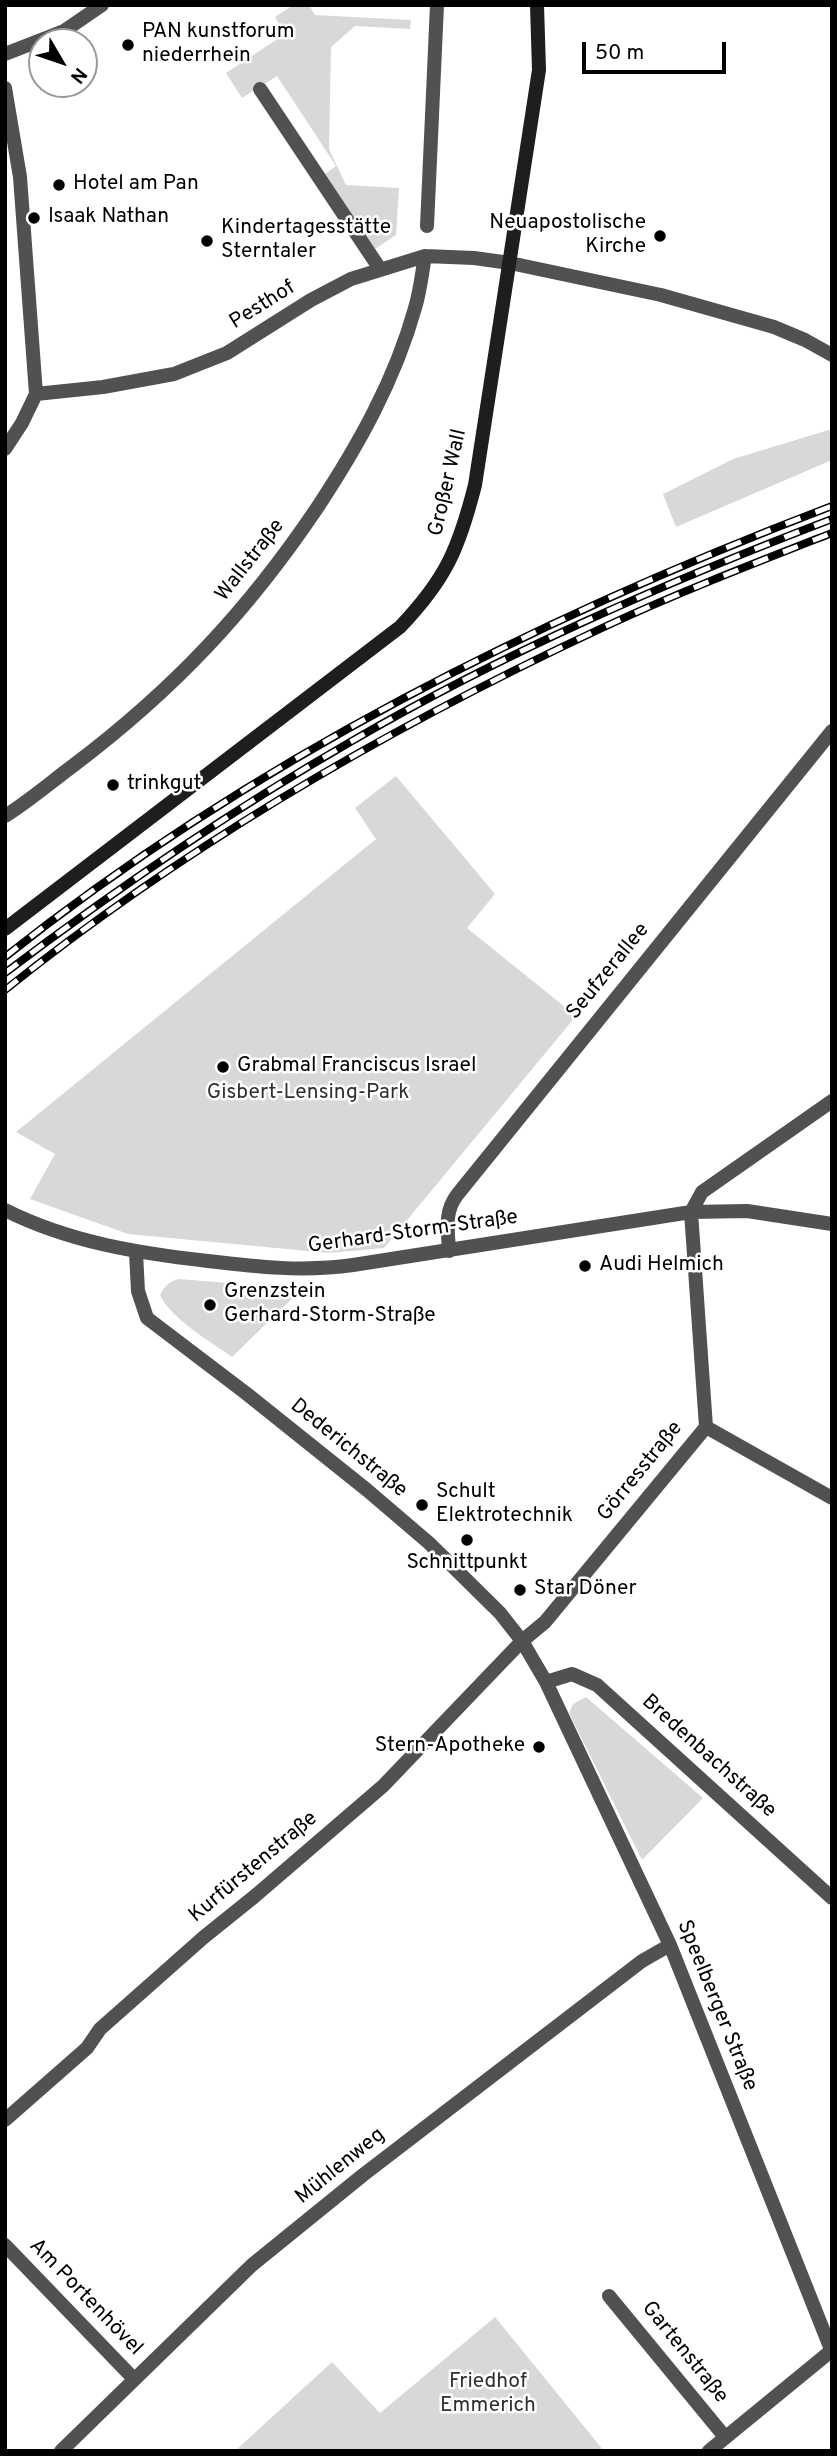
<!DOCTYPE html>
<meta charset="utf-8">
<style>
body{margin:0}
#map{position:relative;width:837px;height:2456px;overflow:hidden;background:#fff;font-family:Overpass,sans-serif}
canvas{display:block}
.frame{position:absolute;inset:0;border:7px solid #000;pointer-events:none}
.north{position:absolute;left:28px;top:28px;width:70px;height:70px;box-sizing:border-box;background:#fff;border:2px solid #999;border-radius:50%;rotate:129deg;font-size:19px;font-weight:700;line-height:28px;text-align:center;color:#000}
.north::after{content:'';display:block;margin:auto;width:24px;height:32px;background:#000;clip-path:polygon(50% 0,100% 100%,50% 72%,0 100%)}
.scale{position:absolute;left:582px;top:42px;width:144px;height:32px;box-sizing:border-box;border:4px solid #000;border-top:0;padding-left:9px;font-size:21px;line-height:24px;white-space:nowrap;color:#000;-webkit-text-stroke:5px #fff;paint-order:stroke}
</style>
<div id="map">
<canvas width="837" height="2456"></canvas>
<div class="frame"></div>
<div class="north">N</div>
<div class="scale">50 m</div>
</div>
<script>
const context = document.querySelector('canvas').getContext('2d');
context.lineJoin = 'round';
function paint(path, color) { context.fillStyle = color; context.fill(path, 'evenodd'); }
function strokePath(path, color, width, dash) { context.strokeStyle = color; context.lineWidth = width; context.lineCap = dash ? 'butt' : 'round'; context.setLineDash(dash || []); context.stroke(path); }
function drawText(font, color, halo, rows, align = 'center') {
  context.font = font + ' Overpass,sans-serif'; context.lineWidth = 5; context.setLineDash([]); context.textBaseline = 'middle'; context.strokeStyle = halo; context.fillStyle = color; for (const [text, x, y, turn = 0] of rows) {
    context.save(); context.translate(x, y); context.rotate((+turn || 0) * Math.PI / 180); context.textAlign = isNaN(turn) ? turn : align; if (halo) context.strokeText(text, 0, 0); context.fillText(text, 0, 0); context.restore();
  }
}
paint(new Path2D(`
 M293,5H309L315,15L411,20L410,29L355,26L331,47L329,149L346,185L399,188L396,235L375,249L325,174L336,166L277,76L242,98L226,73L285,34L275,17Z
 M832,429V460L676,527L663,494L733,459Z
 M396,776L495,894L467,928L576,1016L384,1248L329,1253L128,1234L30,1199L55,1154L16,1132L376,839L355,808Z
 M179,1279L302,1289L232,1357C210,1341 171,1319 160,1295C165,1286 169,1281 179,1279Z
 M586,1697L703,1798L642,1860L569,1713L573,1704Z
 M495,2317L604,2451H235L332,2362L380,2413Z`), '#d8d8d8');
strokePath(new Path2D(`
 M5,54L64,31L102,5
 M5,88L20,177L36,394L22,423L5,449
 M260,89L380,269
 M427,226L437,5
 M36,394L103,387L174,374L227,353L311,300L351,279L425,256L474,258L510,263L661,295L774,327L805,340L832,355
 M5,816C29,801 51,782 74,765C173,690 247,612 317,508C358,446 395,380 415,308C420,292 422,273 425,256
 M5,1210C69,1242 137,1253 208,1261C257,1267 304,1272 353,1265L691,1212L747,1211L832,1224
 M449,1251C448,1230 444,1212 457,1195L832,731
 M136,1253L138,1291L147,1318L247,1394L367,1490L429,1543L500,1613L522,1641L546,1682L670,1945L832,2352
 M706,1427L832,1498
 M546,1682L572,1674L597,1685L832,1898
 M5,2120L87,2048L100,2029L204,1937L255,1896L383,1786L522,1641L545,1622L706,1427L691,1212L702,1192L832,1101
 M5,2245L134,2379
 M609,2296L725,2437
 M61,2451L252,2265L363,2175L642,1961L670,1945
 M709,2451L831,2351`), '#515151', 14);
strokePath(new Path2D(`
 M5,929L400,627C446,579 459,548 475,485L539,70L537,5`), '#1e1e1e', 14);
const rail = new Path2D(`
 M5,957C253,760 538,618 832,506
 M5,973C116,889 232,810 352,741C505,652 667,582 832,519
 M5,990C186,845 392,726 602,628C677,593 755,563 832,533`);
strokePath(rail, '#000', 8);
strokePath(rail, '#fff', 5, [16]);
for (const [x, y, r, color] of [
 [128,45,7,"#000"],
 [59,185,7,"#000"],
 [34,218,7,"#000"],
 [660,236,7,"#000"],
 [207,241,7,"#000"],
 [113,785,7,"#000"],
 [223,1067,7,"#000"],
 [585,1266,7,"#000"],
 [210,1305,7,"#000"],
 [422,1505,7,"#000"],
 [467,1540,7,"#000"],
 [520,1590,7,"#000"],
 [539,1747,7,"#000"]
]) { const dot = new Path2D(); dot.arc(x, y, r, 0, 2 * Math.PI); context.fillStyle = color; context.fill(dot); strokePath(dot, '#fff', 2.5); }
drawText('21px', '#000', '#fff', [
 ["PAN kunstforum",142,33],
 ["niederrhein",142,57],
 ["Hotel am Pan",73,185],
 ["Isaak Nathan",48,218],
 ["Neuapostolische",646,224,"right"],
 ["Kirche",646,248,"right"],
 ["Kindertagesstätte",221,229],
 ["Sterntaler",221,253],
 ["trinkgut",127,785],
 ["Grabmal Franciscus Israel",237,1067],
 ["Audi Helmich",599,1266],
 ["Grenzstein",224,1293],
 ["Gerhard-Storm-Straße",224,1317],
 ["Schult",436,1493],
 ["Elektrotechnik",436,1517],
 ["Schnittpunkt",467,1564,"center"],
 ["Star Döner",534,1590],
 ["Stern-Apotheke",525,1747,"right"]
], 'left');
drawText('21px', '#000', '#fff', [
 ["Pesthof",263,306,-32],
 ["Großer Wall",449,483,-77],
 ["Wallstraße",251,561,-52],
 ["Seufzerallee",609,972,-51],
 ["Gerhard-Storm-Straße",413,1233,-8],
 ["Dederichstraße",348,1449,39],
 ["Görresstraße",641,1472,-51],
 ["Bredenbachstraße",708,1757,42],
 ["Kurfürstenstraße",254,1868,-40],
 ["Speelberger Straße",716,2006,68],
 ["Mühlenweg",341,2167,-39],
 ["Am Portenhövel",85,2298,46],
 ["Gartenstraße",684,2353,51]
]);
drawText('21px', '#2f2f2f', '#fff', [
 ["Gisbert-Lensing-Park",308,1094],
 ["Friedhof",488,2383],
 ["Emmerich",488,2407]
]);
</script>
